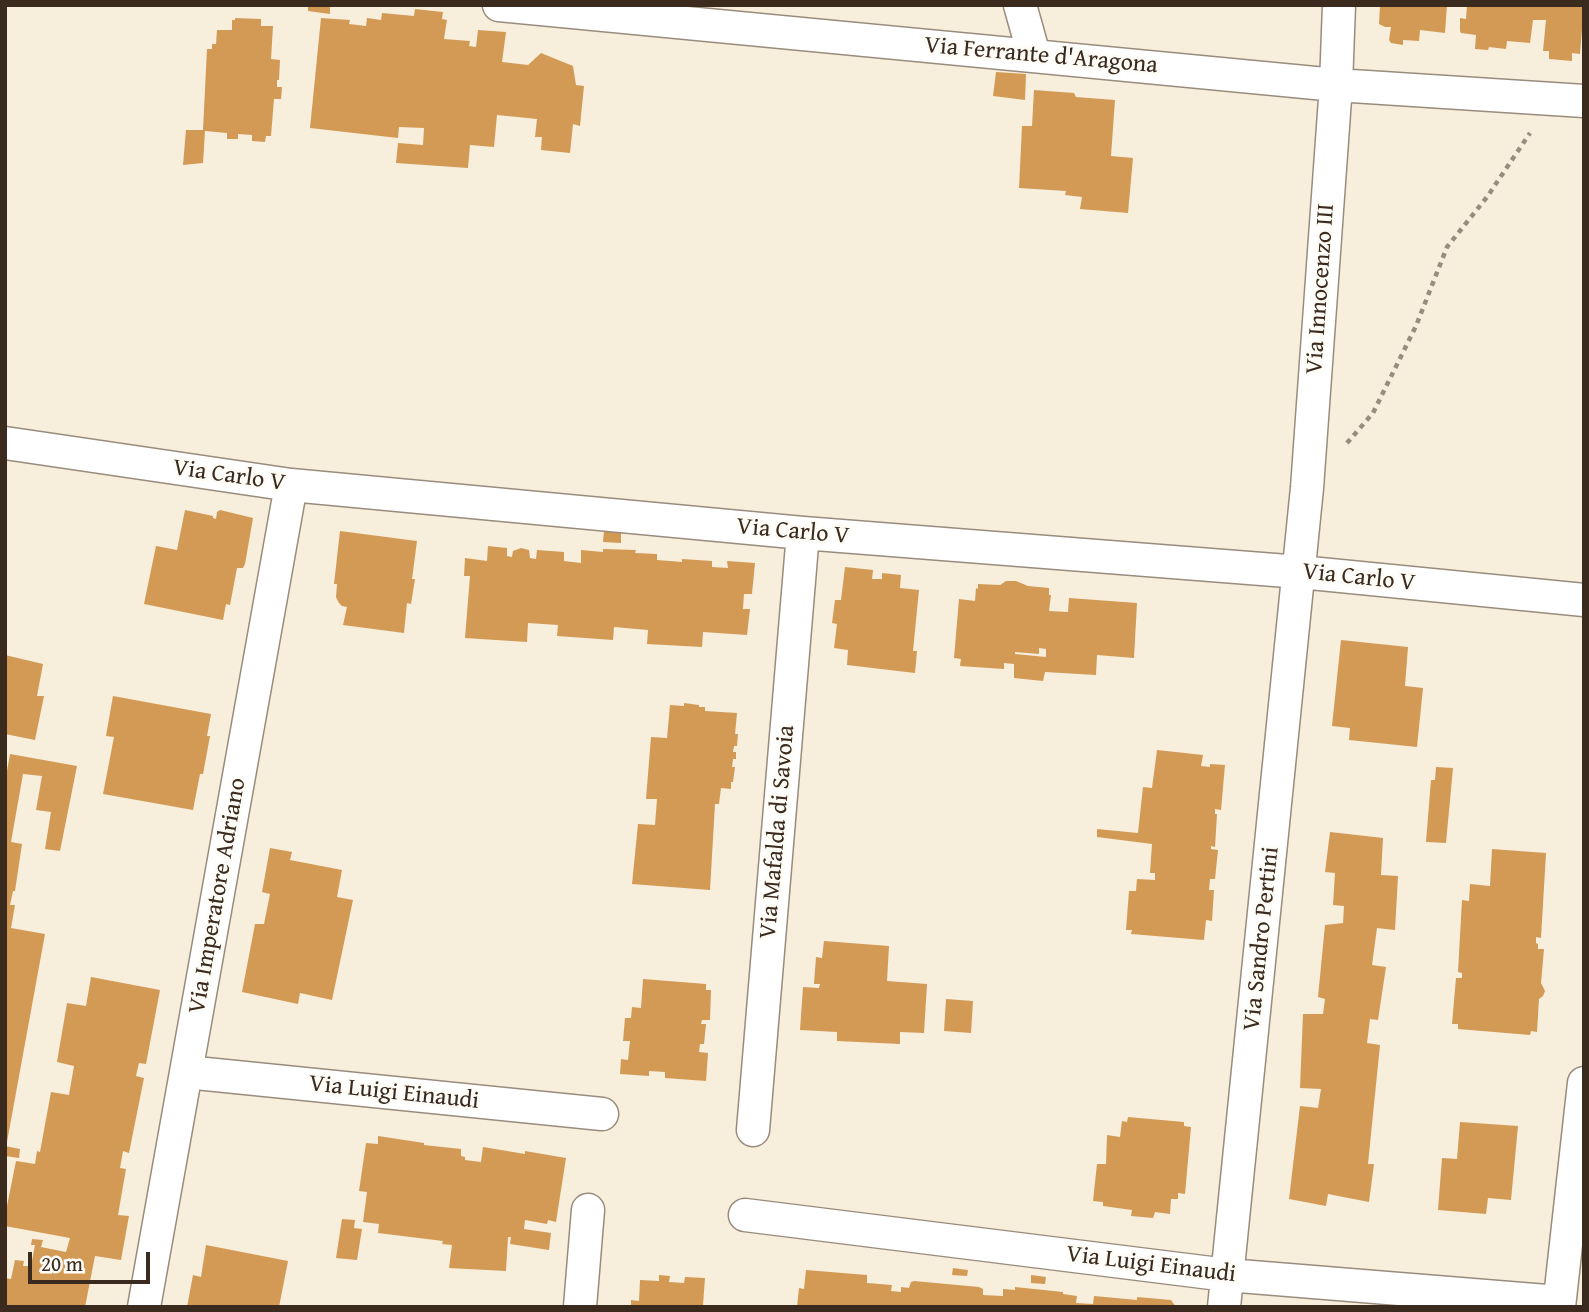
<!DOCTYPE html>
<style>
body{margin:0}
#map{position:relative;width:1589px;height:1312px;overflow:hidden;background:#f7eedc;font-family:"Gentium Book Plus",serif}
canvas{display:block}
.frame{position:absolute;inset:0;border:7px solid #3b2a1e;pointer-events:none}
.scale{position:absolute;left:28px;top:1252px;width:122px;height:32px;box-sizing:border-box;border:4px solid #3b2a1e;border-top:0;padding-left:9px;font-size:21px;line-height:24px;white-space:nowrap;color:#3b2a1e;-webkit-text-stroke:5px #fdfcf7;paint-order:stroke}
</style>
<div id="map">
<canvas width="1589" height="1312"></canvas>
<div class="frame"></div>
<div class="scale">20 m</div>
</div>
<script>
const context = document.querySelector('canvas').getContext('2d');
context.lineJoin = 'round';
function paint(path, color) { context.fillStyle = color; context.fill(path, 'evenodd'); }
function strokePath(path, color, width, dash) { context.strokeStyle = color; context.lineWidth = width; context.lineCap = dash ? 'butt' : 'round'; context.setLineDash(dash || []); context.stroke(path); }
function drawText(font, color, halo, rows, align = 'center') {
  context.font = font + ' "Gentium Book Plus",serif'; context.lineWidth = 6; context.setLineDash([]); context.textBaseline = 'middle'; context.strokeStyle = halo; context.fillStyle = color; for (const [text, x, y, turn = 0] of rows) {
    context.save(); context.translate(x, y); context.rotate((+turn || 0) * Math.PI / 180); context.textAlign = isNaN(turn) ? turn : align; if (halo) context.strokeText(text, 0, 0); context.fillText(text, 0, 0); context.restore();
  }
}
paint(new Path2D(`
 M308,5L330,6V14L308,11Z
 M1380,5H1447L1445,33L1420,30L1419,41L1403,40V45L1391,43L1389,40L1391,27H1385L1379,24Z
 M1467,5H1584L1580,54L1572,53V61L1549,59V51H1543L1546,20H1533L1530,43L1507,41L1506,49L1489,47L1488,50L1475,49L1476,35L1461,33L1460,31V18L1466,19Z
 M415,9L443,12L442,19L447,20L444,39L470,41L469,46L476,47L478,30L506,32L502,62L528,65L541,53L573,66L576,85L584,86L580,126L573,124L570,153L541,150L542,137H535L537,119L497,115L494,147L470,145L468,168L396,163L398,143L423,145L424,128L399,127L398,138L310,128L321,18L350,20L349,24L366,26L367,18L381,20L382,13L414,16Z
 M235,18L261,19V26H273L271,59L280,60L279,80H277V87H282L281,99H274L271,136H266L265,142L252,141V135L238,134V139H227V133L205,131L203,163L183,165L186,130H203L207,49H212V44H216L217,30H232V20H235Z
 M996,72L1026,74L1025,100L993,96Z
 M1034,90L1074,93L1076,97L1115,100L1111,156L1133,158L1128,213L1080,209L1082,197L1065,195L1066,191L1019,188L1022,126H1032Z
 M185,510L213,516V518L216,519L217,512L220,510L253,518L245,564L243,568H237L230,605L226,604L223,620L144,604L156,546L177,550Z
 M340,531L417,541L412,579H415L411,604L407,603L404,633L343,625L347,607L342,606L339,603L336,597L337,584H334Z
 M604,531L621,533V543L603,542Z
 M488,546L507,548V556L512,557L513,551L521,548L529,550L530,558L536,559L537,550L564,552V561L581,563V550L603,552V549L636,550L635,553L657,554V560L682,562V559L712,561V567L728,568L727,561L755,563L752,594H744L743,609H750L747,635L703,632L702,647L647,644L648,630L614,627L613,640L557,636L558,625L528,623L527,642L465,638L470,576H464L465,558L487,561Z
 M845,567L873,570L872,579H882V573L901,575L900,588L919,590L913,651H917L915,673L847,665L848,650L834,648L837,624L832,623L835,600H841Z
 M1006,581H1016L1028,586L1049,588V595H1051L1049,611L1068,612L1069,598L1137,603L1134,658L1097,655L1096,675L1045,672L1043,681L1014,678V664L1004,663V669L960,666L961,659L954,658L959,599L975,601L976,588L978,589V584L1000,585ZM1039,648L1046,649V657L1015,654V652L1039,654Z
 M1341,640L1408,647L1405,686L1423,688L1417,747L1349,740L1350,728L1332,726Z
 M5,655L43,664L37,696H44L35,740L5,734Z
 M113,696L211,714L207,736H210L203,774H200L193,810L103,794L114,737L106,736Z
 M684,703L699,705V707H705V711L737,713L735,734H738L737,746H734L733,752H736V759H733L732,767H735L733,782H731V789L721,788L719,804H715L710,890L632,884L638,824L655,825L657,799H646L651,737L667,738L670,705L684,706Z
 M1157,750L1203,755L1201,766L1210,767V764L1225,765L1221,810L1215,809V814H1217L1215,847L1211,846V849L1218,850L1215,879H1210L1209,890H1214L1212,921L1206,920L1204,940L1131,934L1132,930H1126L1129,891H1136L1137,879L1155,880V873H1150L1152,844L1097,837V829L1138,833L1143,787L1152,788Z
 M10,754L77,766L60,851L45,849L51,812L36,810L42,776L23,774L11,842L22,844L15,891H13L10,905H15L11,928L45,934L7,1142H5V962H7V959L5,958V770L7,771Z
 M1436,767L1453,768L1446,843L1426,842L1431,780H1435Z
 M1330,832L1383,838L1381,875L1398,876L1395,930L1377,928L1372,965L1386,967L1378,1020L1370,1019L1367,1043L1380,1045L1368,1164H1374L1369,1202L1328,1194L1326,1206L1289,1199L1300,1106L1318,1108L1321,1089L1300,1088L1303,1014H1323L1325,999L1318,997L1325,925L1343,923L1344,906L1333,905L1335,873L1325,872Z
 M270,848L292,852L290,860L342,870L337,897L353,900L332,1000L300,993L298,1004L242,992L255,924H264L270,894L262,892Z
 M1492,849L1546,853L1541,938L1536,937V943L1538,944V949H1544L1541,983L1545,991L1543,996L1539,999L1537,1032L1531,1031L1530,1035L1458,1029V1024H1452L1456,978H1462V973L1458,972L1462,900L1469,901L1470,884L1490,886Z
 M824,941L889,946L887,981L927,984L924,1033L900,1032V1044L837,1041V1032L800,1030L803,987L819,988L820,984H814L816,957L822,958Z
 M91,977L160,990L146,1064L139,1063L136,1076L144,1078L129,1153L123,1151L120,1168L126,1169L118,1215L129,1216L121,1260L95,1256L85,1307H5V1278L11,1279L15,1260L24,1261L23,1266H31L35,1245H31L32,1239L43,1240L41,1247L66,1252L70,1238L5,1226V1216L16,1161L35,1164L37,1151L40,1152L51,1092L69,1095L74,1066L57,1062L67,1003L86,1006Z
 M643,979L706,984V990H711L710,1020H702L701,1024H706L704,1044H700L699,1052L708,1053L706,1081L665,1078V1072L649,1071V1076L620,1074L621,1059L628,1060L630,1041H623L625,1018H631L632,1007L641,1008Z
 M946,999L973,1001L971,1033L944,1031Z
 M1128,1117L1184,1122V1126L1191,1127L1185,1194L1178,1193V1199H1171L1170,1214L1155,1212L1153,1218L1131,1216L1132,1210L1103,1206V1202L1093,1201L1097,1164H1106L1107,1135L1120,1137L1122,1121L1127,1122Z
 M1460,1122L1518,1126L1511,1200L1488,1198L1486,1214L1438,1210L1442,1158L1457,1159Z
 M378,1136L424,1143V1145L461,1149V1156L465,1157V1160L481,1162L483,1147L525,1154V1151L566,1158L556,1222L548,1220L547,1224L525,1220L524,1229L551,1233L549,1250L510,1244L511,1237H508L506,1271L449,1268L452,1245L442,1244L443,1241L378,1233L379,1224L363,1222L367,1192L359,1191L366,1143L378,1144Z
 M5,1146L20,1149L19,1158L5,1156Z
 M342,1219L355,1220L354,1228L362,1229L357,1260L336,1258Z
 M206,1245L288,1261L279,1307H187L193,1275L201,1277Z
 M953,1268L968,1270L967,1276L952,1275Z
 M806,1270L867,1275V1283L892,1285L891,1291L901,1292V1287L909,1288L911,1282L914,1281L979,1287L983,1289V1295L1003,1296V1289L1015,1290V1287L1063,1292V1294L1077,1296L1076,1303L1093,1304L1094,1296L1137,1300V1297L1171,1300L1176,1307H797L799,1288L804,1289Z
 M659,1275L670,1276L669,1282L684,1283L685,1277L705,1278L703,1305H699V1307H631V1300L639,1301L640,1280L659,1281Z
 M1031,1275L1046,1277L1045,1284L1031,1283Z`), '#d39a56');
const minor = new Path2D(`
 M499,5L1336,85L1584,101
 M1020,5L1034,55
 M5,443L291,485L803,533L1300,572L1584,600
 M186,1072L602,1114
 M753,1130L803,533
 M745,1215L1227,1275L1559,1302
 M144,1307L291,485
 M580,1307L588,1210
 M1224,1307L1307,488L1336,85L1339,5
 M1559,1307L1584,1083`);
strokePath(minor, '#998c7d', 35);
strokePath(new Path2D(`
 M1347,443L1373,413L1416,326L1447,247L1487,197L1530,133`), '#998c7d', 4.5, [5, 5]);
strokePath(minor, '#fff', 32);
drawText('24px', '#3b2a1e', '#fdfcf7', [
 ["Via Ferrante d'Aragona",1041,56,5],
 ["Via Innocenzo III",1321,289,-86],
 ["Via Carlo V",229,476,8],
 ["Via Carlo V",793,532,5],
 ["Via Carlo V",1359,578,6],
 ["Via Mafalda di Savoia",778,832,-85],
 ["Via Imperatore Adriano",218,896,-80],
 ["Via Sandro Pertini",1262,939,-84],
 ["Via Luigi Einaudi",394,1093,6],
 ["Via Luigi Einaudi",1151,1265,7]
]);
</script>
